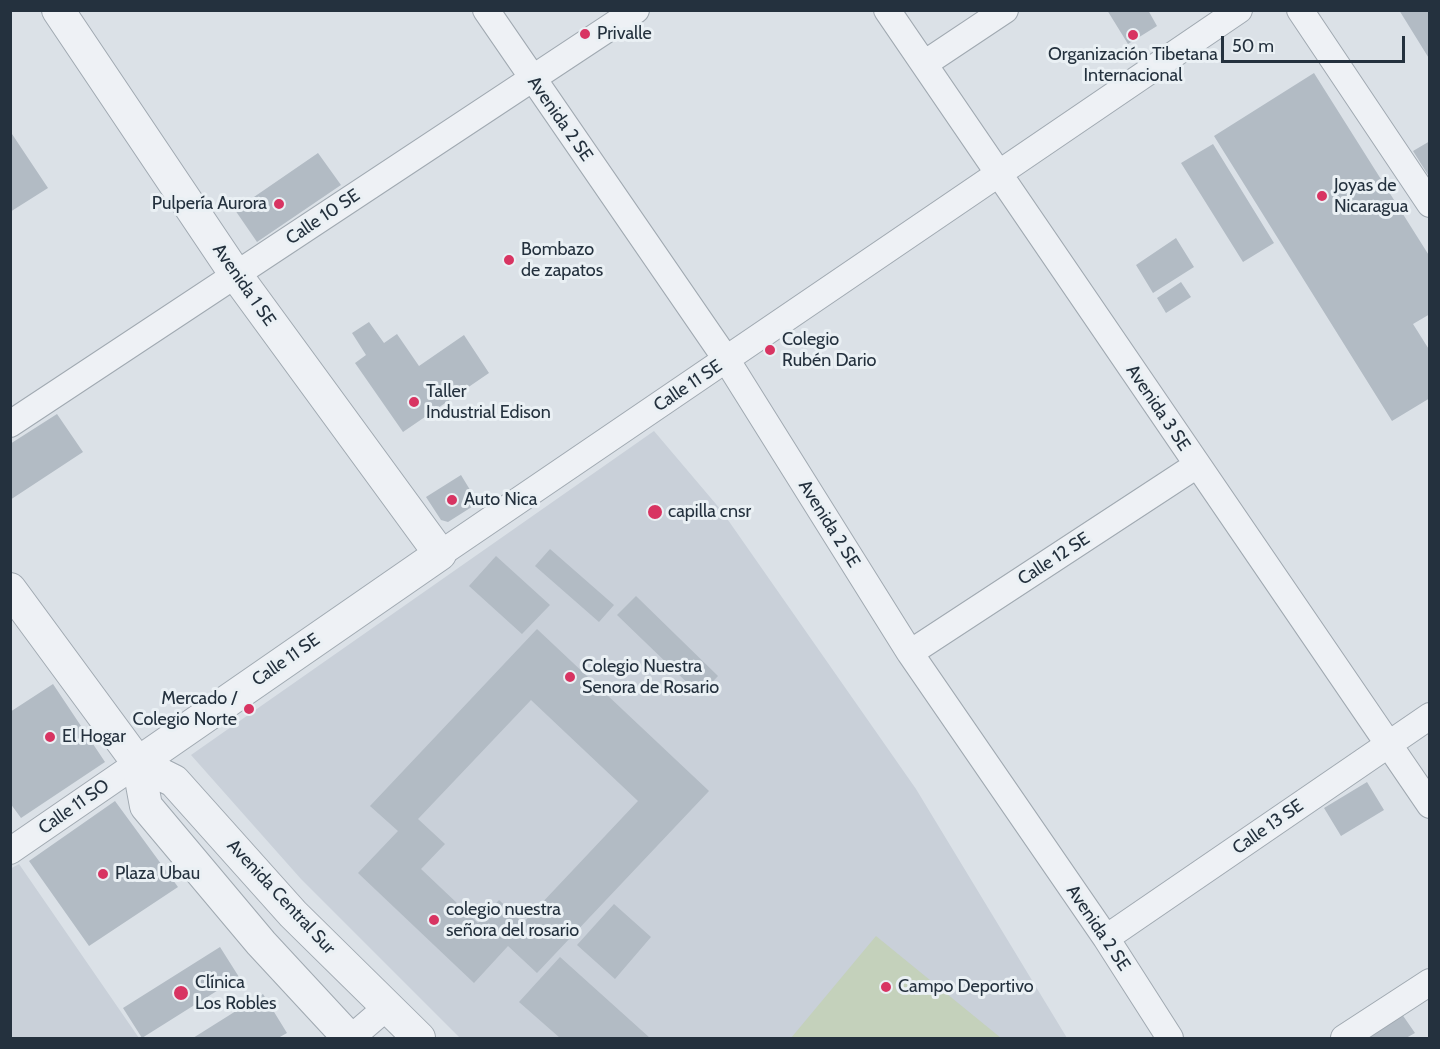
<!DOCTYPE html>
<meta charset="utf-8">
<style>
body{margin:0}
#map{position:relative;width:1440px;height:1049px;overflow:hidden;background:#dbe1e7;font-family:Cabin,sans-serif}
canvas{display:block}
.frame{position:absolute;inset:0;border:12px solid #24313e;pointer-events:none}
.scale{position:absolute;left:1221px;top:36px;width:184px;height:27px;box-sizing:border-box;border:3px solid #24313e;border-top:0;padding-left:8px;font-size:18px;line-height:21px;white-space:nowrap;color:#24313e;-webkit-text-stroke:4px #eaf0f4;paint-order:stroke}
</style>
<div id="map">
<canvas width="1440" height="1049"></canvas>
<div class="frame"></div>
<div class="scale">50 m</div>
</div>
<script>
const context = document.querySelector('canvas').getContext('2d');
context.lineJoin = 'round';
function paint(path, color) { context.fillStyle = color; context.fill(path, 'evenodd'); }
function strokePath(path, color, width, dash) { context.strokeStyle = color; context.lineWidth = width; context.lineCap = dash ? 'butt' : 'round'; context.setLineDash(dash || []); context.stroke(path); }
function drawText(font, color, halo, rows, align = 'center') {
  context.font = font + ' Cabin,sans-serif'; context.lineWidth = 6; context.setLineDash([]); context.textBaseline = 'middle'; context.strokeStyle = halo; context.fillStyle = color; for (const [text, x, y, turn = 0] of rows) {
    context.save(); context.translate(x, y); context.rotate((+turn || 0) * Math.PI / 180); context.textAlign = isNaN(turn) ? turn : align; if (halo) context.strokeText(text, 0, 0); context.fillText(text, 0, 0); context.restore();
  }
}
paint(new Path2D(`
 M654,431L721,510L916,789L1067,1038H460L301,879L191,755Z
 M19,864L139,1038H11L10,869Z`), '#c9d0d9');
paint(new Path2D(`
 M876,936L1001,1038H791Z`), '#c4d1bb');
paint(new Path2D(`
 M1107,10H1148L1157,26L1128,44Z
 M1399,10H1430V60Z
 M1314,73L1430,257V314L1413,324L1430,351V398L1392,421L1214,136Z
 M10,131L48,188L10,212Z
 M1430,141V178L1413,151Z
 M1213,144L1274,243L1243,262L1181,163Z
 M318,153L341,185L257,242L235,210Z
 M1176,238L1194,267L1153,293L1136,265Z
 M1181,282L1191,297L1166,313L1157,298Z
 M369,322L384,343L397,334L419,366L464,335L489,373L403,432L355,363L366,355L352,333Z
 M57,414L83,452L10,500V444Z
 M461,475L478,503L448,522L441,520L426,497Z
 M550,549L614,605L599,622L535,566Z
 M496,556L550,605L522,634L469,586Z
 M636,596L718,676L700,695L617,615Z
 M537,629L709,791L537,973L508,946L474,983L358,873L398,831L370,806ZM531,700L638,801L523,923L499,900L478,923L421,869L445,844L418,819Z
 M53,684L105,762L21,818L10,803V712Z
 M1367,782L1384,810L1341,836L1324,808Z
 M115,801L178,887L89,946L29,861Z
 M614,904L651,937L615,979L577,945Z
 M220,947L239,977L142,1038L123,1008Z
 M560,957L650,1038H560L519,1002Z
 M263,994L287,1033L278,1038H193Z
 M1397,1007L1415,1033L1406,1038H1350Z`), '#b2bbc4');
const minor = new Path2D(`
 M486,10L726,359L910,653L1106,938L1170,1038
 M887,10L1430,805
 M1300,10L1430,204
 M924,64L1005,10
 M10,424L636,10
 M440,554L1239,10
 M910,653L1197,465
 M10,851L138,763
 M1106,938L1430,716
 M351,1038L387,1007
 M1344,1038L1430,982`);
const tertiary = new Path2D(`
 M58,10L236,275L440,554L138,763
 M10,589L138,763L146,806L261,943L349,1038
 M138,763L174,781L293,914L419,1038`);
strokePath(minor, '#a0a9b1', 28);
strokePath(tertiary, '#a0a9b1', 34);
strokePath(minor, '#eef1f5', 26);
strokePath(tertiary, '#eef1f5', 32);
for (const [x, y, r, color] of [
 [585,34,6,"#d83462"],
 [1133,35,6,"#d83462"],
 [1322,196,6,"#d83462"],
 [279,204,6,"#d83462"],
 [509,260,6,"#d83462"],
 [770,350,6,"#d83462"],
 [414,402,6,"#d83462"],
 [452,500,6,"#d83462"],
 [655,512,8,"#d83462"],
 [570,677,6,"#d83462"],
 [249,709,6,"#d83462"],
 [50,737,6,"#d83462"],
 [103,874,6,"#d83462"],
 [434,920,6,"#d83462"],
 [886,987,6,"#d83462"],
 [181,993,8,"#d83462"]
]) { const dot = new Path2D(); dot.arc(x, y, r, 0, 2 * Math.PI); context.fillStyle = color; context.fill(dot); strokePath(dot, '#eaf0f4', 2); }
drawText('18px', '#24313e', '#eaf0f4', [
 ["Privalle",597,34],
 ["Organización Tibetana",1133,55,"center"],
 ["Internacional",1133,76,"center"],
 ["Joyas de",1334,186],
 ["Nicaragua",1334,207],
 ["Pulpería Aurora",267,204,"right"],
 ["Bombazo",521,250],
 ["de zapatos",521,271],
 ["Colegio",782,340],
 ["Rubén Dario",782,361],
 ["Taller",426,392],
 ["Industrial Edison",426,413],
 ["Auto Nica",464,500],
 ["capilla cnsr",668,512],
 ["Colegio Nuestra",582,667],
 ["Senora de Rosario",582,688],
 ["Mercado /",237,699,"right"],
 ["Colegio Norte",237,720,"right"],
 ["El Hogar",62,737],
 ["Plaza Ubau",115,874],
 ["colegio nuestra",446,910],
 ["señora del rosario",446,931],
 ["Clínica",195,983],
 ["Los Robles",195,1004],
 ["Campo Deportivo",898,987]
], 'left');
drawText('18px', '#24313e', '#eaf0f4', [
 ["Avenida 2 SE",560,119,55],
 ["Calle 10 SE",323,217,-34],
 ["Avenida 1 SE",244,285,55],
 ["Calle 11 SE",688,386,-34],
 ["Avenida 3 SE",1158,408,56],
 ["Avenida 2 SE",829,524,58],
 ["Calle 12 SE",1054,559,-33],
 ["Calle 11 SE",286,660,-35],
 ["Calle 11 SO",74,807,-35],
 ["Calle 13 SE",1268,827,-35],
 ["Avenida Central Sur",281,897,47],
 ["Avenida 2 SE",1098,928,56]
]);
</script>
